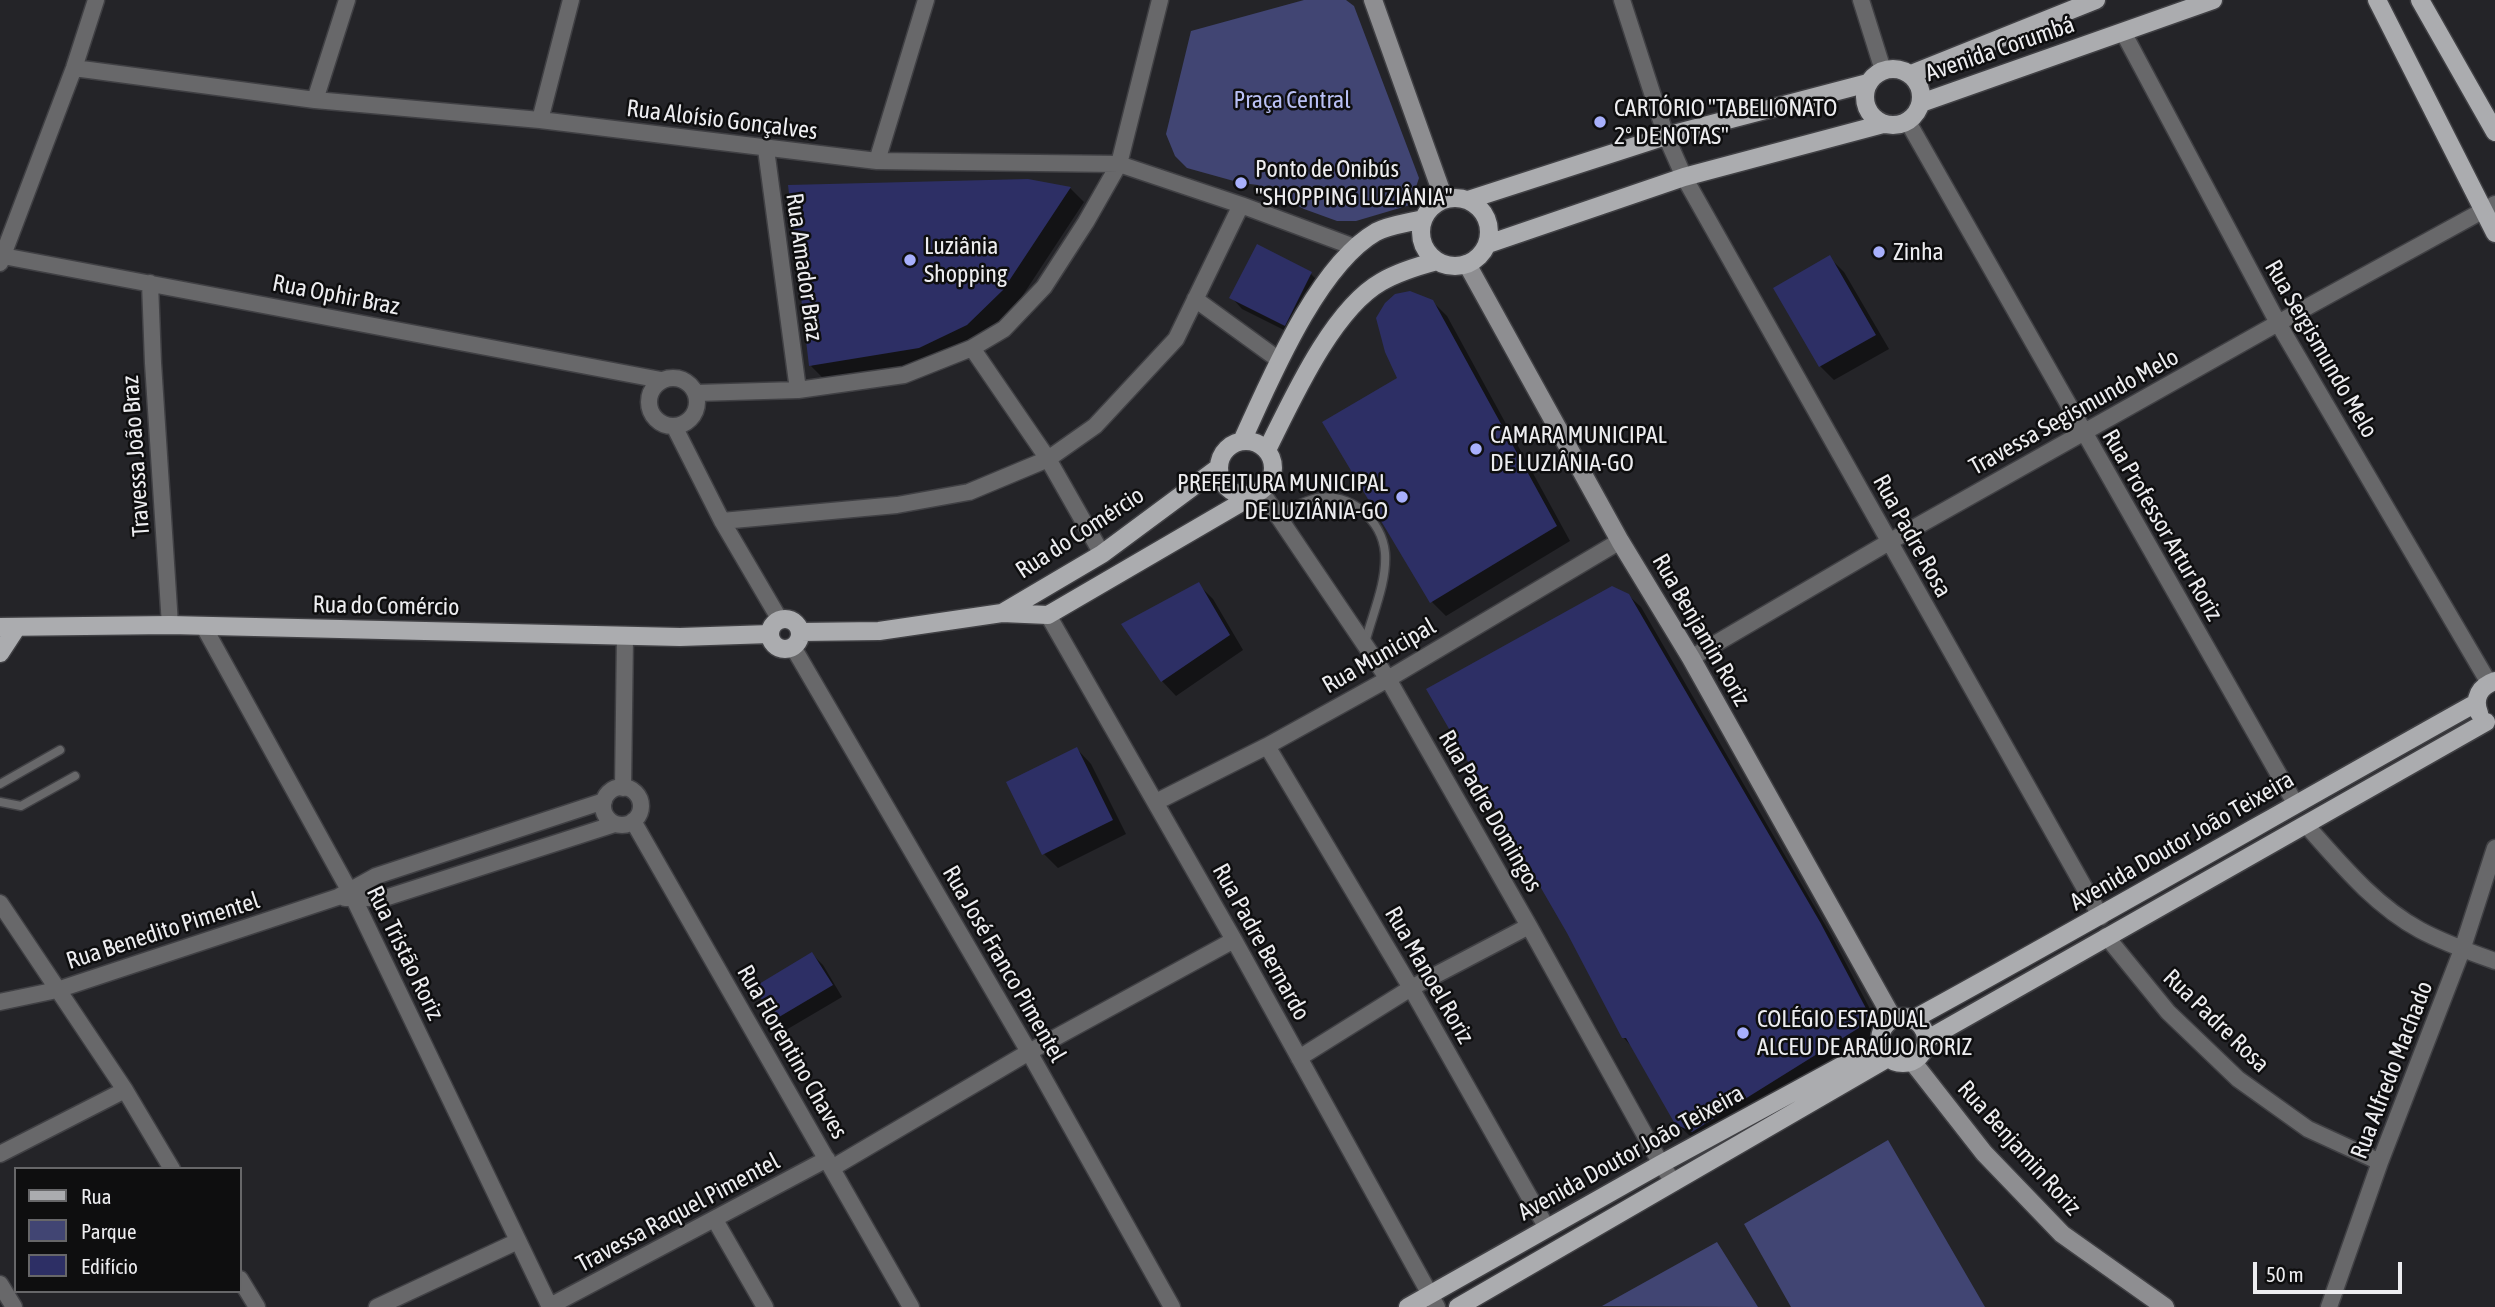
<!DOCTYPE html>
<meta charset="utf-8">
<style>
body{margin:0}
#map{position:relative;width:2495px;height:1307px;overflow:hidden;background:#242428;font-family:"Asap Condensed",sans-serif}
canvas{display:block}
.legend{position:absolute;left:14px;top:1167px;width:228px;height:126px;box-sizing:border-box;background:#0e0e0f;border:2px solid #676769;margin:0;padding:9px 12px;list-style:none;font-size:21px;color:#ededf0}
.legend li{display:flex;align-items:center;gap:14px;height:35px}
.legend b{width:35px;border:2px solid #676769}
.scale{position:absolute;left:2253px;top:1262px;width:149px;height:32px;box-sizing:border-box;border:4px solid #ededf0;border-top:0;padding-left:9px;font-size:21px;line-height:24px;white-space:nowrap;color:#ededf0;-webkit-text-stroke:5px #0e0e0f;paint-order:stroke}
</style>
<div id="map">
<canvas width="2495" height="1307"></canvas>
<ul class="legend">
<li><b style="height:9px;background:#abacaf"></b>Rua</li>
<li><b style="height:19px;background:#414573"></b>Parque</li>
<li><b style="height:19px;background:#2d2f65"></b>Edifício</li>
</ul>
<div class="scale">50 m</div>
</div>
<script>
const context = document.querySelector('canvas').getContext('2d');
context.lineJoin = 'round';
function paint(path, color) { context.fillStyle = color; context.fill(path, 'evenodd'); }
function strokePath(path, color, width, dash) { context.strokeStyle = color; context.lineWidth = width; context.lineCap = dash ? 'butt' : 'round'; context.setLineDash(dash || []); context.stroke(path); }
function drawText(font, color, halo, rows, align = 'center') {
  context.font = font + ' "Asap Condensed",sans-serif'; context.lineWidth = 5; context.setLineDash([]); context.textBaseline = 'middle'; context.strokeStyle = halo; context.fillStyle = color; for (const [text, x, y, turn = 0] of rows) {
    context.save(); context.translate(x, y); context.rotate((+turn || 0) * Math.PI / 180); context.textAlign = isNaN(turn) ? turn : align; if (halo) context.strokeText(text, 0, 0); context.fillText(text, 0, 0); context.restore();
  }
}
paint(new Path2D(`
 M1304,0H1346L1354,6L1419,178L1410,205L1356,221H1337L1304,209L1258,185L1241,183L1187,168L1175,156L1166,134L1191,31Z
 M1888,1140L1985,1307H1791L1744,1224Z
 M1717,1242L1758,1307L1602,1306Z`), '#414573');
paint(new Path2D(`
 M1070,188L1084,202L1017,304L981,340L934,362L825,380L811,366Z
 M1258,247L1311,274L1322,285L1296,336L1242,309L1232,298Z
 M1830,258L1844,272L1889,349L1834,380L1820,366Z
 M1432,301L1447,316L1570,541L1446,616L1432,602L1324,423L1399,378Z
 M1198,584L1213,599L1243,650L1176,696L1162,681L1123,625Z
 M1628,595L1641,607L1831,935L1879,1026L1873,1037L1704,1142L1689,1135L1676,1123L1631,1046L1623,1037Z
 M1077,749L1091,764L1126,834L1058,868L1044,854Z
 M812,954L823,965L842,997L786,1030L776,1019L756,988Z`), '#0007');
paint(new Path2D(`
 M1028,179L1071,187L1003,290L967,325L919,348L809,366L788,185Z
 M1257,244L1312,272L1285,326L1229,298Z
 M1830,255L1876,335L1819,367L1773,288Z
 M1410,291L1433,300L1557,526L1430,603L1322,422L1397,378L1385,352L1376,318L1385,303L1395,294Z
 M1199,582L1230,635L1161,682L1121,624Z
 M1612,586L1629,594L1820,922L1869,1014L1862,1026L1692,1132L1675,1124L1626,1038H1622L1567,933L1426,689Z
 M1077,747L1113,820L1042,855L1006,782Z
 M812,952L833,985L774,1020L754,987Z`), '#2d2f65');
const lane = new Path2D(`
 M1277,514C1290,509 1304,501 1317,498C1350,492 1382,520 1385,553C1387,583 1372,615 1365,643
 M0,784L60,750
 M0,802L21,806L75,776`);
const street = new Path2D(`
 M1622,0L1666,136L1684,177L2101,917
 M1861,0L1883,70
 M2123,32L2278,323L2489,683
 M74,68L315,100L540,120L877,161L1119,164L1241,205L1354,247
 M315,100L347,0
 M540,120L571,0
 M1908,122L2295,803
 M766,149L798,390
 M877,161L926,0
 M3,256L661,380
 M0,263L74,68L96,0
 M150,283L153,363L170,625
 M1195,299L1279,360
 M972,348L1048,459L1102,554
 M649 402a24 24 0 1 1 48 0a24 24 0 1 1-48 0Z
 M696,393L798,390L904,375L972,348L1004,329L1044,287L1086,222L1119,164L1160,0
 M674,426L722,521L780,620
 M1261,491L1388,679L1529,926L1661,1164L1674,1183
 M722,521L897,505L969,492L1048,459L1095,426L1176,339L1241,205
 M1048,615L1234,940L1437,1307
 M204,627L354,899L550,1307
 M793,647L1029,1052L1172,1307
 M1691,658L1889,542L2278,323L2495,204
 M1267,746L1411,988L1547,1228
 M603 806a19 19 0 1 1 38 0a19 19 0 1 1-38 0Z
 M623,788L625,635
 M1156,802L1267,746L1388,679L1620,541
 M633,821L911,1307
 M2306,825C2340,863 2374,905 2420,930C2444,943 2470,952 2495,961
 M345,898H385L615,824
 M0,903L125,1090L172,1169
 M2106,936L2168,1012L2238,1079L2308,1129L2380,1162
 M0,1002L57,990L338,897L376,876L604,801
 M1299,1058L1411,988L1529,926
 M0,1154L125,1090
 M832,1168L1029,1052L1234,940
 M715,1220L765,1307
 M240,1279L257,1307
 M0,1284L14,1307
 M550,1306L827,1159
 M377,1307L518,1241
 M2329,1307L2380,1162L2462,950L2495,848`);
const secondary = new Path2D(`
 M1373,0L1444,199
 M1467,264L1620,541L1691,658L1893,1019
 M1912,1061L1984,1153L2062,1234L2165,1307`);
const primary = new Path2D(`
 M2377,0L2495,233
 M2420,0L2495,132
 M1865 97a28 28 0 1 1 56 0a28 28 0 1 1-56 0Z
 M1911,74L2096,0
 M1921,103L2213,0
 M1421 232a34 34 0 1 1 68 0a34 34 0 1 1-68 0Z
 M1468,200L1666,136L1868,83
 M1488,244L1684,177L1883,124
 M1219 468a27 27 0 1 1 54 0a27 27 0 1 1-54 0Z
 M1242,441C1270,380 1317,266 1376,232C1389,225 1408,223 1423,219
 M1267,450C1292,400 1332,310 1381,282C1398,272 1418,266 1437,261
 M1002,613L1102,554L1218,468
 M770 634a15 15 0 1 1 30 0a15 15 0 1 1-30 0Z
 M0,627L170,625L680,637L770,634
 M800,632L879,631L1002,613L1048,615L1254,495
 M0,653L17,627
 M2479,713C2473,698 2480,686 2495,681
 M1880 1040a23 23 0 1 1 46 0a23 23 0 1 1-46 0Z
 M1912,1020C2102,916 2288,808 2476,703
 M1926,1040L2486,722
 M1408,1307L1661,1164L1880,1045
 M1458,1307L1888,1058`);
strokePath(lane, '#404044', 11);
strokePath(street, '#404044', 19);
strokePath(secondary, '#404044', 21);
strokePath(primary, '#404044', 21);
strokePath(lane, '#68686a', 8);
strokePath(street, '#68686a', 16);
strokePath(secondary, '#8e8e91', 18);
strokePath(primary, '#abacaf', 18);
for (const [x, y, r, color] of [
 [1600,122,7,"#a8b0fc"],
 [1241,183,7,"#a8b0fc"],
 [1879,252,7,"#a8b0fc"],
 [910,260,7,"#a8b0fc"],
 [1476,449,7,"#a8b0fc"],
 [1402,497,7,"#a8b0fc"],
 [1743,1033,7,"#a8b0fc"]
]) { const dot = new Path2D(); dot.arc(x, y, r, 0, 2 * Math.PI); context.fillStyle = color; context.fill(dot); strokePath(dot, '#0e0e0f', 2.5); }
drawText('24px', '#ededf0', '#0e0e0f', [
 ["Avenida Corumbá",2000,49,-19],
 ["Rua Aloísio Gonçalves",722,120,7],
 ["Rua Amador Braz",804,267,82],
 ["Rua Ophir Braz",336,295,11],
 ["Rua Sergismundo Melo",2321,349,60],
 ["Travessa Segismundo Melo",2074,412,-29],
 ["Travessa João Braz",136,456,-94],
 ["Rua Professor Artur Roriz",2162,525,60],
 ["Rua do Comércio",1080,533,-33],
 ["Rua Padre Rosa",1912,536,61],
 ["Rua do Comércio",386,606,1],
 ["Rua Benjamin Roriz",1701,630,60],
 ["Rua Municipal",1379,656,-30],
 ["Rua Padre Domingos",1490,811,60],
 ["Avenida Doutor João Teixeira",2182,841,-30],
 ["Rua Benedito Pimentel",163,931,-18],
 ["Rua Padre Bernardo",1261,942,61],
 ["Rua Tristão Roriz",405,953,64],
 ["Rua José Franco Pimentel",1004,964,60],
 ["Rua Manoel Roriz",1429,975,60],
 ["Rua Padre Rosa",2216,1021,44],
 ["Rua Florentino Chaves",792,1052,60],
 ["Rua Alfredo Machado",2392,1070,-69],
 ["Rua Benjamin Roriz",2019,1148,48],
 ["Avenida Doutor João Teixeira",1631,1153,-29],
 ["Travessa Raquel Pimentel",678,1213,-28]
]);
drawText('24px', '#bac1f5', '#0e0e0f', [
 ["Praça Central",1292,100]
]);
drawText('24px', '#ededf0', '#0e0e0f', [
 ["CARTÓRIO \"TABELIONATO",1614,108],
 ["2º DE NOTAS\"",1614,136],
 ["Ponto de Onibús",1255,169],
 ["\"SHOPPING LUZIÂNIA\"",1255,197],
 ["Luziânia",924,246],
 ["Shopping",924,274],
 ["Zinha",1893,252],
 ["CAMARA MUNICIPAL",1490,435],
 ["DE LUZIÂNIA-GO",1490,463],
 ["PREFEITURA MUNICIPAL",1388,483,"right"],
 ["DE LUZIÂNIA-GO",1388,511,"right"],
 ["COLÉGIO ESTADUAL",1757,1019],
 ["ALCEU DE ARAÚJO RORIZ",1757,1047]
], 'left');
</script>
